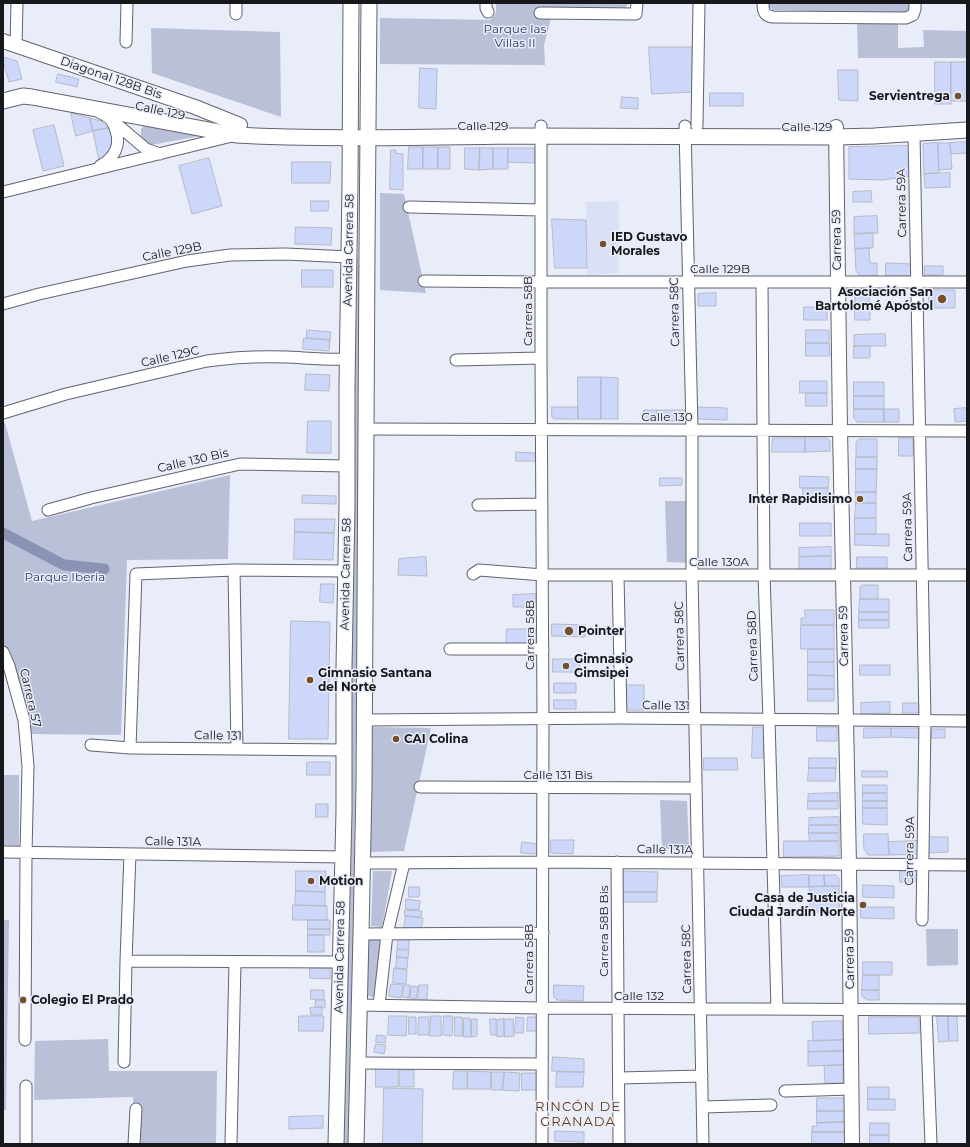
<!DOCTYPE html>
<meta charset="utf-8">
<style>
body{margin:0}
#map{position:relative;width:970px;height:1147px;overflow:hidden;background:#e9ecf9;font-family:Montserrat,sans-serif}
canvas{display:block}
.frame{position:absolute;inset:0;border:4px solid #17181c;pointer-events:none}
</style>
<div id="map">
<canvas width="970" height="1147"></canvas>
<div class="frame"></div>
</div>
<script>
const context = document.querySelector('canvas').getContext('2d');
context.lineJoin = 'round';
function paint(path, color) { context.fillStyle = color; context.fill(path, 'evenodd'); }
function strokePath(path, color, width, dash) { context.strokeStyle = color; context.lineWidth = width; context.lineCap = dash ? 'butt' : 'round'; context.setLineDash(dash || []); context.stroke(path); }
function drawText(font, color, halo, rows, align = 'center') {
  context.font = font + ' Montserrat,sans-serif'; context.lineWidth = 3; context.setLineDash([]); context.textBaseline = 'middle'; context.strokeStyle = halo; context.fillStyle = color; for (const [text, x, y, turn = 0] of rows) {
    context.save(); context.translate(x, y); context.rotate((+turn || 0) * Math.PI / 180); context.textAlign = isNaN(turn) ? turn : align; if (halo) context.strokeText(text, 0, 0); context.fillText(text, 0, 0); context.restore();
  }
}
paint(new Path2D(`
 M619,201V273L587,275L586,202Z`), '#dbe1f4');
paint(new Path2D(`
 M496,3H629L624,9L553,10L544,45L545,65L380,64V18L490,20L496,13Z
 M768,3H912V9L905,13L772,10L768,5Z
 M857,23L898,24V48L924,47L923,30L967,31V58H858Z
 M151,28L280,32L281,117L152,73Z
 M145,125L206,135L151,145L141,141V129Z
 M380,193L404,194L426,293L380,290Z
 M354,226L361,288L351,1144H341Z
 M3,423H5L32,521L230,475L228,559L127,560L121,735L29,734L3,656Z
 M665,501H686L687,563L667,562Z
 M373,727L431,728L404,851L369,852Z
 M3,775H19V846L3,845Z
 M660,800L687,801L689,848L662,849Z
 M373,871H392L382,927L371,926Z
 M3,920H9L6,1110H3Z
 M926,929H958V965L927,966Z
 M383,939L378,998L367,996L368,940Z
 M108,1039L109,1071H217L216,1144H134L133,1097L34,1100L35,1041Z`), '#b9c0d8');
strokePath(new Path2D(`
 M3,533L64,565L104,569`), '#8a93b3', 11);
const building = new Path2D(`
 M649,47H692V92L652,94Z
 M3,57L17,61L22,79L9,82L3,61Z
 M935,62H951V104H935Z
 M951,62H967V101H951Z
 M420,68L437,69L436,109L419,108Z
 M838,70H858V101L839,100Z
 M58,74L79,79L77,87L56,82Z
 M710,93H743V106H710Z
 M622,97L638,98V109L621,108Z
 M71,113L90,118L93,131L76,136Z
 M90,118L101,121L108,128L93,131Z
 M54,125L64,166L43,171L33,130Z
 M108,128L112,135L113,143L108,155L99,161L93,131Z
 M967,142V153L951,154L950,143Z
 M938,143L939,173L924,174L923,144Z
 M938,143H950L952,169L939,170Z
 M909,146L910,176L882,180L849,179V147Z
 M409,147H423V169H408Z
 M423,147H438V169H423Z
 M438,147H450V169H438Z
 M465,148H480L479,170L465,169Z
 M480,148H493V169L479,170Z
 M493,148H508V169H493Z
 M508,148H535V163L508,162Z
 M391,150H396V153L403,154V190L390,189Z
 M209,158L222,206L192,214L179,166Z
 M292,162H331L330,183H292Z
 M950,173V187L925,188L924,174Z
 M871,191L872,202H853V192Z
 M311,201H329L328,211H311Z
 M877,216L878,233L854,234V217Z
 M552,219L586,220L587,268H555Z
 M296,227L332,228L331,245L295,244Z
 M873,233V248L855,249L854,234Z
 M869,248L870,263H877V275L860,276L856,271L855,249Z
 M886,263L913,264V276H886Z
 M925,266H943V275H925Z
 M302,270H333V287H302Z
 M856,290H869L870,307H855V293Z
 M929,290H955V308H929Z
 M716,293V306H698V294Z
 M804,307H827V320H804Z
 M855,307H870V320H855Z
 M307,330L331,332L330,340L307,338Z
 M806,330H829V343H806Z
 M885,334L886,346H854V335Z
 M304,338L330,340L329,351L303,349Z
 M806,343H829L830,356H806Z
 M854,346H870V358H854Z
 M306,374L330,375L329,391L305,390Z
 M578,377H601V419H578Z
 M601,377L618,378V419H601Z
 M800,381H827V393H800Z
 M854,382H884V396H854Z
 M806,393H827V406H806Z
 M854,396H884V409H854Z
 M552,407H578V419H554L552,417Z
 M698,407L727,408V420L698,419Z
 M967,408V421L955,422L954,409Z
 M854,409H884V422H857L854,418Z
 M884,409H899V422H884Z
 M644,410H657V421H644Z
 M657,410H687V421H657Z
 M308,421H331V453H307Z
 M773,438H805V452H772Z
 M805,438H827L830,441V451L805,452Z
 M899,438H913V456H899Z
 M859,439H877V457H856V443Z
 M516,452L535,453V461H516Z
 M856,457H877V469H856Z
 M856,469H877L876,492H856Z
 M800,476L829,477L828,488H800Z
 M660,478H682V485L660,486Z
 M803,488H828V501H803Z
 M856,492H876V503H856Z
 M303,495L336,496V504L302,503Z
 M856,503H876V518H855Z
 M855,518H876V534H855Z
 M295,519H335L334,533L295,532Z
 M800,523H831V536H800Z
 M295,532L334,533L333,560L294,559Z
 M855,534H889V546L855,545Z
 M831,547V556L799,557V548Z
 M831,556V569H799V557Z
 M426,557L427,576L398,575L399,559Z
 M857,557H887V568H857Z
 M321,584H334L333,603L320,602Z
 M863,585H878V599H860V587Z
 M536,594V607H513V595Z
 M860,599H889V612H859Z
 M805,610H834V625H801V618H805Z
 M859,612H889V620H859Z
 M859,620H889V628H859Z
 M291,621L330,622L328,739H289Z
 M552,624L586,625L585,637L552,636Z
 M801,625H834V649H801Z
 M507,629H536V641L532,644H506Z
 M808,649H834V662H808Z
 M553,659H580L579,672H553Z
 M808,662H834V676L808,675Z
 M860,665H890V675H860Z
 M808,675L834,676V689H808Z
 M554,683H576V693H554Z
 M626,685H644V710H629L626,706Z
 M808,689H834V701H808Z
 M554,700H576V709H554Z
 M890,702V713L861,714V703Z
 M903,703H919V713H903Z
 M753,727H761L764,730L763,758H752Z
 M817,727H837V741H817Z
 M864,728H891V737L864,738Z
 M891,728H919V738L891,737Z
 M932,729H945V738H932Z
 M704,758H737L738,770H704Z
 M809,758H836V768H809Z
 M307,762H330V775H307Z
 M809,768H836L835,781H808Z
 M862,771H887L888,777H862Z
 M863,785H887V793H863Z
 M838,793V801H808V794Z
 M863,793H887V801H863Z
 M808,801H838V809H808Z
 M863,801H887V808H863Z
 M316,804H328V817H316Z
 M863,808H887V825L863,824Z
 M839,817V825H809V818Z
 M809,825H839V833H809Z
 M809,833H839V841H810Z
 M864,834H888L889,855H868L864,849Z
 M928,837H948V852L928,853Z
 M551,840H574L573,854L551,853Z
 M784,841H839V856L784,857Z
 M919,841V854L889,855L888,842Z
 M522,842L538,844L537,854L521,853Z
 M296,871H326L325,892L296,891Z
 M622,871L658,872L657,892H622Z
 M900,871H918V882H900Z
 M809,875V887H782L781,876Z
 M809,875H824L825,886L809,887Z
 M824,875H836L839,878V886H825Z
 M863,885L894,886V898L863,897Z
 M839,886V902H810L809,887Z
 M409,887H420L419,897H409Z
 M296,891L325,892V906L295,905Z
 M622,892H657V902H622Z
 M406,899L420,901L419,910L406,909Z
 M810,902H839L840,912H810Z
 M293,905L327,906V920H293Z
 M861,907H894V919L861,918Z
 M405,910L422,911L421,917L405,916Z
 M406,916L423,918L421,930L404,928Z
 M308,920H330V929H308Z
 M308,929H330V935H308Z
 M308,935H324V952H308Z
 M409,938V949H397L398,940L399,939Z
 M397,950H409L408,958L397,957Z
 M397,957L408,958L407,969L396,968Z
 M863,962H892V975H863Z
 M310,968H330V979L310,978Z
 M394,968L407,970L406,984L393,983Z
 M863,975H879V990H862Z
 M391,984L403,985L401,998L389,996Z
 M404,985H410L409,998L403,997Z
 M419,985H428L427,1000H418Z
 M554,985L584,986L583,1001L557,1000L554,997Z
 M412,986L418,987L416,999L410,998Z
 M311,990H324V1000L311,999Z
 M862,990H879V1000H867L862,996Z
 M316,1000H325V1008L315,1007Z
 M322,1007V1015H311L310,1008Z
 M299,1016H324L323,1031H299Z
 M389,1016H407L406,1036L388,1035Z
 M431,1016H441V1036H430Z
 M444,1016H453L452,1036L443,1035Z
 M937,1016H948L949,1041L939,1042Z
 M948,1016H957L958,1041H949Z
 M409,1017H416V1034H409Z
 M419,1017H429V1035H418Z
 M455,1017H462L463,1036H455Z
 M516,1017L524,1018L523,1033H515Z
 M528,1017H541L538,1031H527Z
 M869,1017H919V1033L869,1034Z
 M464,1018H470L471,1037H464Z
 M472,1019H477V1036L472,1037Z
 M490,1019H496V1035H491Z
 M504,1019H513L514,1036L505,1037Z
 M504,1019V1036L497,1037V1020Z
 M842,1021L843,1040L813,1041L812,1022Z
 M377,1035L386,1036L385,1043L376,1042Z
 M843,1040V1051L808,1052V1041Z
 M376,1044L386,1045L384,1054L374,1052Z
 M843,1051V1065L808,1066V1052Z
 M553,1057L584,1059V1072L552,1071Z
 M843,1065V1083H825L824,1066Z
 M376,1068H398V1087H376Z
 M400,1070H414V1087H400Z
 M454,1071H467V1089H453Z
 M468,1071L491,1072L490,1089H468Z
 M492,1072H504L502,1090H492Z
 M505,1072L520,1073L519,1091L503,1090Z
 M557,1072H584L583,1087H556Z
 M522,1073H538L537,1090H522Z
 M868,1087H889V1099H868Z
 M384,1088L423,1089L422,1144H383Z
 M817,1098H842L844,1099L845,1111H817Z
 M868,1099H895V1110H868Z
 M817,1111H845V1122L817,1123Z
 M323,1116V1128L289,1129V1117Z
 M845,1122V1132H812V1126H817V1123Z
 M870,1123H889V1135H870Z
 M555,1131L584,1132V1142L555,1141Z
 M812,1132H845V1144H812Z
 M870,1135H889V1144H870Z`);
paint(building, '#cdd7fa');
strokePath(building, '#b6bac6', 1);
const minor = new Path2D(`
 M486,3V8L488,12
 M763,3C763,11 764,16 773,17L906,18L913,15L915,9V3
 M540,13L636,14L637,3
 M236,14V3
 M126,42L127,3
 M16,46L17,3
 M99,112C103,114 107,116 110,119C113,122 115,127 116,131C121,146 114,158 100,166
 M113,121L146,149L160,154
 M541,126V358L543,718L542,1144
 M685,126L692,430V575L703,1144
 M697,126L699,3
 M914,134L925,721L922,920
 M3,192L232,136
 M409,207L541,210
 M424,281L541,282H967
 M762,282L764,575L769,719L777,1009
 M3,304L39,294L187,261L230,255L286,254L349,257
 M456,360L541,358
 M3,413L66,394L207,361C234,357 261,356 288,357C308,358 327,360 347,359
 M366,429L967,431
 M478,505L542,504
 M48,510L91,498L240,464L347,466
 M234,570L237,749
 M473,574L479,570L543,575H967
 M618,575L621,718
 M450,649H543
 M3,652L9,666L24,720L28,766L26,853L25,1040
 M364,720L621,718L967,721
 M91,745L130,748L344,750
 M130,748L136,574L234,570L346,571
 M420,787L696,788
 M3,852L343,857
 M617,862L619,1144
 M363,863L543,862L967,865
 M361,934L543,933
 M126,961L340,962
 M359,1005L542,1008L967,1010
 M379,1005L387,934L404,863
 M926,1010L931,1144
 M124,1062L126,961L130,854
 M358,1063L542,1064
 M619,1078L702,1076
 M26,1086V1144
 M785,1091L852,1089
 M703,1107L771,1105
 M134,1144L136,1109
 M231,1144L235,962`);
const tertiary = new Path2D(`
 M3,41L195,107L240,125
 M836,127L840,430L849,865L852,1144`);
const secondary = new Path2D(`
 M3,101L23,96L32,97L236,135C328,140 421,137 513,136C621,136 729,136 836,137L874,136L967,130
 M336,1144L344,811V667L347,505V385L350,185L351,3
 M356,1144L361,934L364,786L367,252L369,3`);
strokePath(minor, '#61646f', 13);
strokePath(tertiary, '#61646f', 16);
strokePath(secondary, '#61646f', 17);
strokePath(minor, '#fff', 11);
strokePath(tertiary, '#fff', 14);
strokePath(secondary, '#fff', 15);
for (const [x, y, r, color] of [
 [958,96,4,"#754f2b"],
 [603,244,4,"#754f2b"],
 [942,299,5,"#754f2b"],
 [860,499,4,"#754f2b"],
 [569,631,5,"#754f2b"],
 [566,666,4,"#754f2b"],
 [310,680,4,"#754f2b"],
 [396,739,4,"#754f2b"],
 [311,881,4,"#754f2b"],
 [863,905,4,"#754f2b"],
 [23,1000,4,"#754f2b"]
]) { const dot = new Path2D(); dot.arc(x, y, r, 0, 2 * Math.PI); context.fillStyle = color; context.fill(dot); strokePath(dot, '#e9ecf9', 1.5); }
drawText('12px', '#2d3663', '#e9ecf9', [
 ["Parque las",515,29],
 ["Villas II",515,43],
 ["Parque Iberia",65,577]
]);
drawText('12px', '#17181c', '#e9ecf9', [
 ["Diagonal 128B Bis",111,78,19],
 ["Calle 129",160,111,12],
 ["Calle 129",483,126],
 ["Calle 129",807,127],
 ["Carrera 59A",902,203,-91],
 ["Carrera 59",837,240,-91],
 ["Avenida Carrera 58",349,250,-89],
 ["Calle 129B",172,252,-11],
 ["Calle 129B",720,269],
 ["Carrera 58B",528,311,-90],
 ["Carrera 58C",675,312,-91],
 ["Calle 129C",170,357,-13],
 ["Calle 130",667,417],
 ["Calle 130 Bis",193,461,-13],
 ["Carrera 59A",908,527,-91],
 ["Calle 130A",719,562],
 ["Avenida Carrera 58",346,574,-89],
 ["Carrera 58B",530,635,-90],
 ["Carrera 58C",680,636,-91],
 ["Carrera 59",844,636,-91],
 ["Carrera 58D",753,646,-92],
 ["Carrera 57",30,698,77],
 ["Calle 131",666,706,1],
 ["Calle 131",218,736,1],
 ["Calle 131 Bis",558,775],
 ["Calle 131A",173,842,1],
 ["Calle 131A",665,850,1],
 ["Carrera 59A",910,851,-89],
 ["Carrera 58B Bis",604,931,-90],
 ["Avenida Carrera 58",340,957,-89],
 ["Carrera 58B",529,959,-90],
 ["Carrera 58C",687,959,-91],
 ["Carrera 59",850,959,-91],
 ["Calle 132",639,996]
]);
drawText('bold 12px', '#17181c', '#e9ecf9', [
 ["Servientrega",950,96,"right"],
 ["IED Gustavo",611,237],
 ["Morales",611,251],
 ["Asociación San",933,292,"right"],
 ["Bartolomé Apóstol",933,306,"right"],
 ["Inter Rapidisimo",852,499,"right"],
 ["Pointer",578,631],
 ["Gimnasio",574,659],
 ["Gimsipei",574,673],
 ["Gimnasio Santana",318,673],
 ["del Norte",318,687],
 ["CAI Colina",404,739],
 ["Motion",319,881],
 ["Casa de Justicia",855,898,"right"],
 ["Ciudad Jardín Norte",855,912,"right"],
 ["Colegio El Prado",31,1000]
], 'left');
context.letterSpacing = '1px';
drawText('13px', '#643b0f', '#e9ecf9', [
 ["RINCÓN DE",578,1107],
 ["GRANADA",578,1122]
]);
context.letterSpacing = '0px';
</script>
